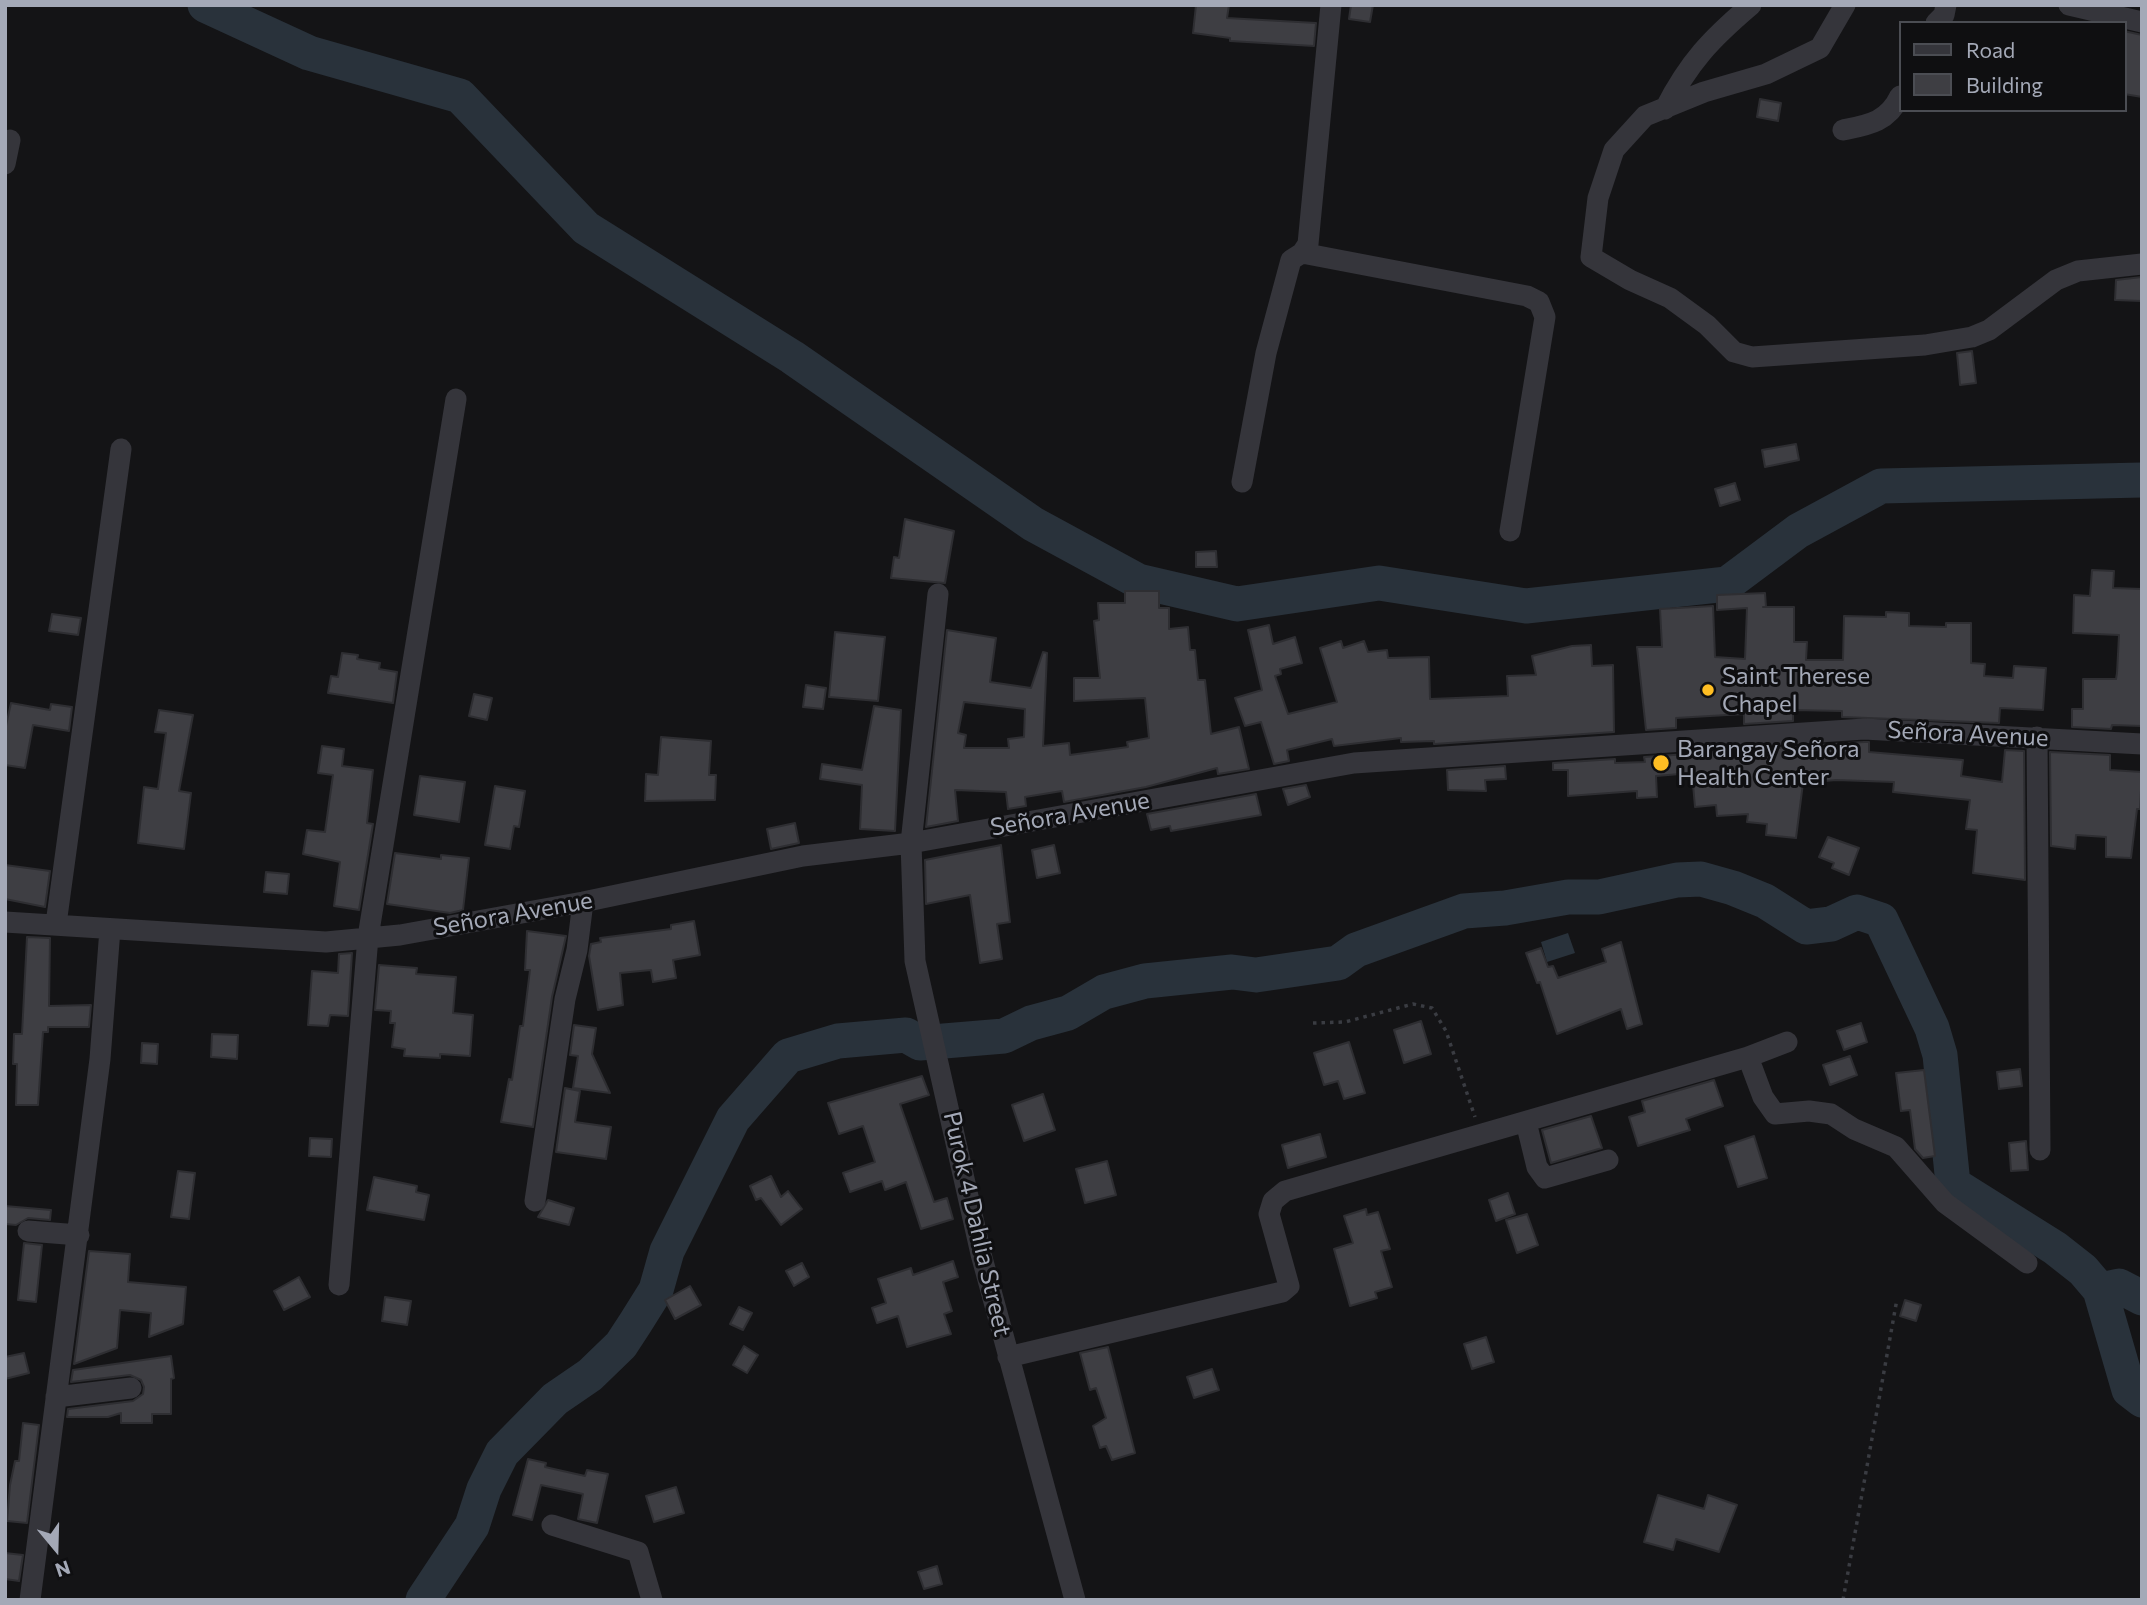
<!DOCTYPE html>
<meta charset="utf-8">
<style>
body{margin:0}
#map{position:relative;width:2147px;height:1605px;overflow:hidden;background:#141416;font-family:Commissioner,sans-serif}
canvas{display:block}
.frame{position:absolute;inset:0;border:7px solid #a4a9b7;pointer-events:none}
.legend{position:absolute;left:1899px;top:21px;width:228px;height:91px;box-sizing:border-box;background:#0f0f11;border:2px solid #4b4d53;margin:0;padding:9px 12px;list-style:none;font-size:21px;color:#a4a9b7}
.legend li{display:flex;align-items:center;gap:14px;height:35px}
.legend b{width:35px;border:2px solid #4b4d53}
.north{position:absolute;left:21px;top:1514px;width:70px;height:70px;-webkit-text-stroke:5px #0f0f11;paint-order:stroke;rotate:161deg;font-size:19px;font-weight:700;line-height:28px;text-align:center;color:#a4a9b7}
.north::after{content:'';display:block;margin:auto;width:24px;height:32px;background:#a4a9b7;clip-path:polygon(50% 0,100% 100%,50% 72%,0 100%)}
</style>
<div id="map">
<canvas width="2147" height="1605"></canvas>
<div class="frame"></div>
<ul class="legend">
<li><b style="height:9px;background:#35353b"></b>Road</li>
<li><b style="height:19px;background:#3e3e43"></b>Building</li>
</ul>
<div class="north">N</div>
</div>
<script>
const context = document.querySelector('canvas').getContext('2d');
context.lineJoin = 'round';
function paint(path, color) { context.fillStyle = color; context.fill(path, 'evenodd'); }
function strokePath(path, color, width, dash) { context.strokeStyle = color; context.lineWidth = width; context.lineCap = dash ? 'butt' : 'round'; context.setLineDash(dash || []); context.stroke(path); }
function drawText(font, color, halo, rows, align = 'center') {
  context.font = font + ' Commissioner,sans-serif'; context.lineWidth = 6; context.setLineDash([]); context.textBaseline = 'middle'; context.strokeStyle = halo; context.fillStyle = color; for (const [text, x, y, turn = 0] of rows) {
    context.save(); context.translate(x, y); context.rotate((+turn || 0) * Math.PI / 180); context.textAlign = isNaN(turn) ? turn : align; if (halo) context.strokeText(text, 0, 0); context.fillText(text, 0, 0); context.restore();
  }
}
paint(new Path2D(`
 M1568,933L1575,953L1547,962L1541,942Z`), '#29323b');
strokePath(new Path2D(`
 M205,5L309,53L460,96L586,228L792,357L1033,524L1138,581L1237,604L1379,583L1526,606L1727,584L1798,531L1881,486L2142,480
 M2100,1290L2129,1390L2142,1400
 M423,1600L472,1526L484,1489L502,1453L555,1399L590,1375L621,1345L636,1322L656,1290L667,1251L733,1119L788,1056L838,1041L906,1035L920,1043L1004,1036L1031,1023L1068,1013L1104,992L1145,981L1232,972L1256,975L1338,963L1356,950L1464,911L1505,908L1568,897H1599L1677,880L1701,879L1733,888L1765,901L1806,927L1831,924L1857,912L1881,920L1932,1028L1940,1055L1953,1184L2055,1248L2083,1270L2100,1290L2119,1286L2142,1298`), '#29323b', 35);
const building = new Path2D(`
 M1196,5H1229L1227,18L1316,23L1314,46L1230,41V38L1193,33Z
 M1351,5H1373L1370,22L1349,19Z
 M2124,31L2142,35V97L2124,94Z
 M1760,99L1781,103L1778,121L1757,117Z
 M2142,277V301L2115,300L2116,280Z
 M1972,351L1976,383L1960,385L1957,353Z
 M1796,444L1799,460L1765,467L1762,450Z
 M1735,483L1740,500L1720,506L1715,489Z
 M905,519L954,531L945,583L891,578L894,557L899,558Z
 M1216,551L1217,567H1196V552Z
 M2092,570L2114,571L2113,588L2142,589V726L2112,725L2111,729L2072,727V709H2083V679H2116L2117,673L2119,635L2073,633L2074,595L2090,596Z
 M1125,591H1159V608H1169V629L1188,627L1190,650H1195L1198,680H1205L1211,734L1239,727L1249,769L1218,774L1217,768L1146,787L1064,802L1062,791L1025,797L1026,806L1008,809L1006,792L955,790L958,821L926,827L947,630L996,638L990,682L1031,688L1043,652L1047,653L1043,746L1069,743L1070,755L1128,747L1127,742L1149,738L1145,698L1074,701V678H1100L1094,621L1099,620L1098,603H1125ZM964,702L1025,709L1024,737L1008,739L1009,748H964L966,735L958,733Z
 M1765,593L1766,607H1763H1794V642H1807L1806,660H1843L1844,616L1886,617V612L1909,613V626L1946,627V623H1971V663L1985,664L1984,676L2013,678L2014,666L2046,668L2043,710L2000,708L1999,723L1842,717V711L1793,710V721L1744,724V714L1676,718V728L1646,730L1637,647H1662L1660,609L1713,606L1715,657L1745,659L1747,608L1717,610V595Z
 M52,614L81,618L78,635L49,631Z
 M1269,625L1273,644L1295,637L1302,663L1280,669L1281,674L1275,676L1288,714L1337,702L1320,648L1341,641L1343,648L1364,641L1368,652L1387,650L1388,658L1429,657L1430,699L1508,696L1507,676L1536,675L1532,656L1572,646L1591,645L1592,666L1613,665L1614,732L1434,744V741L1401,742V738L1334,746L1332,739L1287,750L1289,761L1274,764L1261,722L1245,726L1235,698L1262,690L1248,630Z
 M835,632L885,637L878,701L829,697Z
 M342,653L358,655L357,659L380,663L379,669L397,672L393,703L328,693L331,676L338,677Z
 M806,685L826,688L823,709L803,707Z
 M474,694L492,698L487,720L469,716Z
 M11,703L50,710L51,704L72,707L69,731L33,725L25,768L5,765V730Z
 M874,706L901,710L895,831L860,829L862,785L820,779L822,764L862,770Z
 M159,710L193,715L179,791L191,793L184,849L138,843L144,787L158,789L166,733L155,732Z
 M661,737L711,741L709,775H716L715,800L645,801L646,774L658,775Z
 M1864,742H1869V752L1963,760L1961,776L2002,782L2005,750L2024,751L2025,880L1973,873L1977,830L1966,829L1970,800L1893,792L1894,782L1836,780L1803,783L1796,838L1766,835L1767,824L1747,822L1748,814L1717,816L1716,805L1695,807L1692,773L1656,776L1657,797L1637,798V791L1568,796V770H1553V763L1615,759V763L1645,762L1644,757Z
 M322,746L344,749L342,766L373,770L367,823L373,824L359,910L334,906L340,862L303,854L307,830L325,832L333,775L318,773Z
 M2050,752L2110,755V770L2142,772L2140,809H2137L2131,858L2106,857V837L2076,835L2075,849L2051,846Z
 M1505,766L1506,779L1485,780L1486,791L1448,790L1447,770Z
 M420,776L465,782L459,822L414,815Z
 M1306,785L1310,797L1288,805L1283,789Z
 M495,786L525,791L519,827L514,826L510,849L485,845Z
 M1256,794L1261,815L1171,831L1170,826L1151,830L1147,814Z
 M795,823L799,843L771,849L767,829Z
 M1828,837L1859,848L1849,875L1832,868L1834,863L1819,857Z
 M1001,845L1010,922L997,924L1002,959L980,963L970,895L926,904L925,860Z
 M1054,845L1060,873L1037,878L1032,850Z
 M395,853L441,859V855L469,858L463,910L450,913L387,904Z
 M5,865L50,871L45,907L5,899Z
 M266,872L289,874L287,894L264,892Z
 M694,921L700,955L673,960L676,978L653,982L651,970L620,973L623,1005L598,1010L589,956L591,944L601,942L600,938L671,929V925Z
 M527,931L566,936L552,997L533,1127L501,1122L509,1079L512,1080L520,1026H523L530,970H525Z
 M27,937L50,938L49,1006L91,1005L89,1027H48V1032H43L38,1105H16L17,1064H13L14,1034H22Z
 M1621,942L1642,1024L1627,1029L1621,1009L1557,1034L1540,982L1537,983L1526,953L1541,948L1548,967L1553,966L1558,978L1606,962L1602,949Z
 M352,953L348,1016L330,1015L328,1026L308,1025L312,971L338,973L339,954Z
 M379,965L417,968L416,974L456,977L453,1013L473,1015L470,1056L440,1054V1058L404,1056L405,1049L392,1047L395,1023H390L391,1011L375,1010Z
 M1421,1021L1431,1054L1404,1063L1394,1030Z
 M1861,1023L1867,1042L1844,1050L1837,1031Z
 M574,1025L596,1028L592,1054L610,1093L573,1088L578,1056L570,1055Z
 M212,1034L238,1035L237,1059L211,1057Z
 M1349,1042L1365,1093L1344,1099L1338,1081L1324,1085L1314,1053Z
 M142,1043L158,1044L157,1064L141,1063Z
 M1850,1056L1857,1075L1830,1085L1823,1065Z
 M2020,1069L2022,1086L1999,1089L1997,1072Z
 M1924,1070L1935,1156L1923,1158L1915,1149L1910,1110L1901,1111L1896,1073Z
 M922,1076L929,1095L900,1104L934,1202L947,1198L953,1219L921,1229L906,1182L885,1190L882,1181L850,1192L843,1173L875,1162L863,1126L839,1134L828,1103Z
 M1714,1080L1723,1106L1686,1119L1690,1130L1638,1146L1629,1117L1645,1112L1642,1101Z
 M565,1088L580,1091L575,1122L611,1127L606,1159L556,1152Z
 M1043,1094L1055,1130L1024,1141L1012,1105Z
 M1591,1116L1602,1148L1551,1163L1542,1130Z
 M1320,1134L1326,1157L1288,1168L1282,1145Z
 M1754,1136L1767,1178L1738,1187L1725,1146Z
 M310,1138L332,1139L331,1157L309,1156Z
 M2026,1141L2028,1170L2011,1171L2009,1143Z
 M1107,1161L1116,1195L1085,1203L1076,1169Z
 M178,1171L195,1173L189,1219L171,1217Z
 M771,1176L781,1197L788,1191L802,1209L781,1225L761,1198L756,1200L750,1186Z
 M374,1177L417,1186L416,1192L429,1195L424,1220L367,1210Z
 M1508,1193L1515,1214L1496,1221L1489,1200Z
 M548,1200L574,1208L569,1225L538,1217Z
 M5,1206L51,1210L50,1220L28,1218L16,1225L5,1224Z
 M1366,1209L1367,1215L1378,1212L1390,1249L1381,1251L1392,1287L1375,1292L1377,1298L1350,1306L1334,1249L1353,1243L1344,1216Z
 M1527,1214L1538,1245L1517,1253L1506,1220Z
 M24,1243L42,1245L36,1302L18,1300Z
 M89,1251L130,1254L128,1282L186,1287L183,1324L149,1337L151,1313L120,1310L117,1348L74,1364Z
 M953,1261L958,1277L943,1282L952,1311L944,1314L951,1334L907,1347L898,1316L877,1323L872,1308L886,1303L878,1279L911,1268L913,1275Z
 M802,1263L809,1277L794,1286L786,1271Z
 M299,1277L310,1297L284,1310L274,1291Z
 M690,1286L701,1305L675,1319L665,1300Z
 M385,1297L411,1301L407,1325L382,1321Z
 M1905,1300L1921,1305L1916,1321L1900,1316Z
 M739,1307L752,1313L743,1330L730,1324Z
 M1486,1337L1494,1362L1472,1369L1464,1344Z
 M744,1346L758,1355L747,1373L733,1365Z
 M1108,1347L1135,1453L1112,1460L1106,1446L1100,1448L1093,1426L1106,1418L1096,1388L1090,1390L1080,1353Z
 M24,1353L29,1373L5,1379V1357Z
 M171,1356L174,1378L171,1379V1414H152V1423H121V1413L108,1417H67L68,1409L133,1401L143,1394L144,1387L141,1380L130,1375L71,1382L73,1370Z
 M1212,1369L1219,1390L1194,1398L1187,1377Z
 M23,1423L39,1425L27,1523L7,1521L10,1485L15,1461H19Z
 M528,1459L546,1463L545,1467L585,1476L587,1470L608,1474L597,1523L578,1519L583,1494L541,1485L532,1520L513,1515Z
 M676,1487L684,1513L654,1522L646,1496Z
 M1658,1495L1704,1509L1708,1495L1737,1505L1719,1552L1676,1539L1673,1550L1644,1542Z
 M5,1553L23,1555L19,1581L5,1579Z
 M937,1566L942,1584L924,1589L918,1572Z`);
paint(building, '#3e3e43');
strokePath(building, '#2e2e32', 2);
strokePath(new Path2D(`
 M1313,1023L1345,1022L1413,1004L1432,1008L1446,1031L1475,1117
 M1843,1600L1897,1299`), '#3a3c42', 3.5, [3.5, 5]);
strokePath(new Path2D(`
 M1845,5L1820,48L1766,74L1704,92L1645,116L1614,150L1598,198L1591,257L1630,280L1670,298L1707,325L1734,352L1752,357L1925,345L1972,337L1989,330L2056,280L2078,271L2142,264
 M2069,5L2142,22
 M1936,23L1944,15L1946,5
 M1665,109C1689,62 1711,39 1751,5
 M1843,130C1868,125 1888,122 1900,96
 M5,164L10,140
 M1302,253L1527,296L1539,302L1545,317L1510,531
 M1242,482L1266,353L1291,260L1302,253L1308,244L1331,5
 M938,594L911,843L915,961L981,1254L1075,1600
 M2037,737L2040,1150
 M5,922L326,942L400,935L583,902L803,856L911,843L1354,763L1864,729L2142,744
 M56,924L121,449
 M1748,1057L1763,1097L1775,1114L1809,1111L1831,1114L1854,1129L1896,1147L1945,1203L2027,1263
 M1526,1122L1537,1167L1545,1178L1608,1160
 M535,1201L565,999L577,950L583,902
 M28,1231L79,1235
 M339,1285L368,937L456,399
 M1008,1357L1282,1292L1289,1286L1269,1214L1273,1201L1285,1191L1748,1057L1787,1042
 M56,1397L131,1388
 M552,1525L638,1552L652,1600
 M30,1600L100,1059L110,929`), '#35353b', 21);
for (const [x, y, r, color] of [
 [1708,690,7,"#ffbe23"],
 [1661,763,9,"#ffbe23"]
]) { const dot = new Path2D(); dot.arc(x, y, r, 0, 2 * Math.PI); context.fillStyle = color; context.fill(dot); strokePath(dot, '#0f0f11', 2.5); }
drawText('24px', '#a4a9b7', '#0f0f11', [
 ["Saint Therese",1722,676],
 ["Chapel",1722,704],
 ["Barangay Señora",1677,749],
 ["Health Center",1677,777]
], 'left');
drawText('24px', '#a4a9b7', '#0f0f11', [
 ["Señora Avenue",1968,734,3],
 ["Señora Avenue",1070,814,-10],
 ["Señora Avenue",513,914,-10],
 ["Purok 4 Dahlia Street",977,1224,77]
]);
</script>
